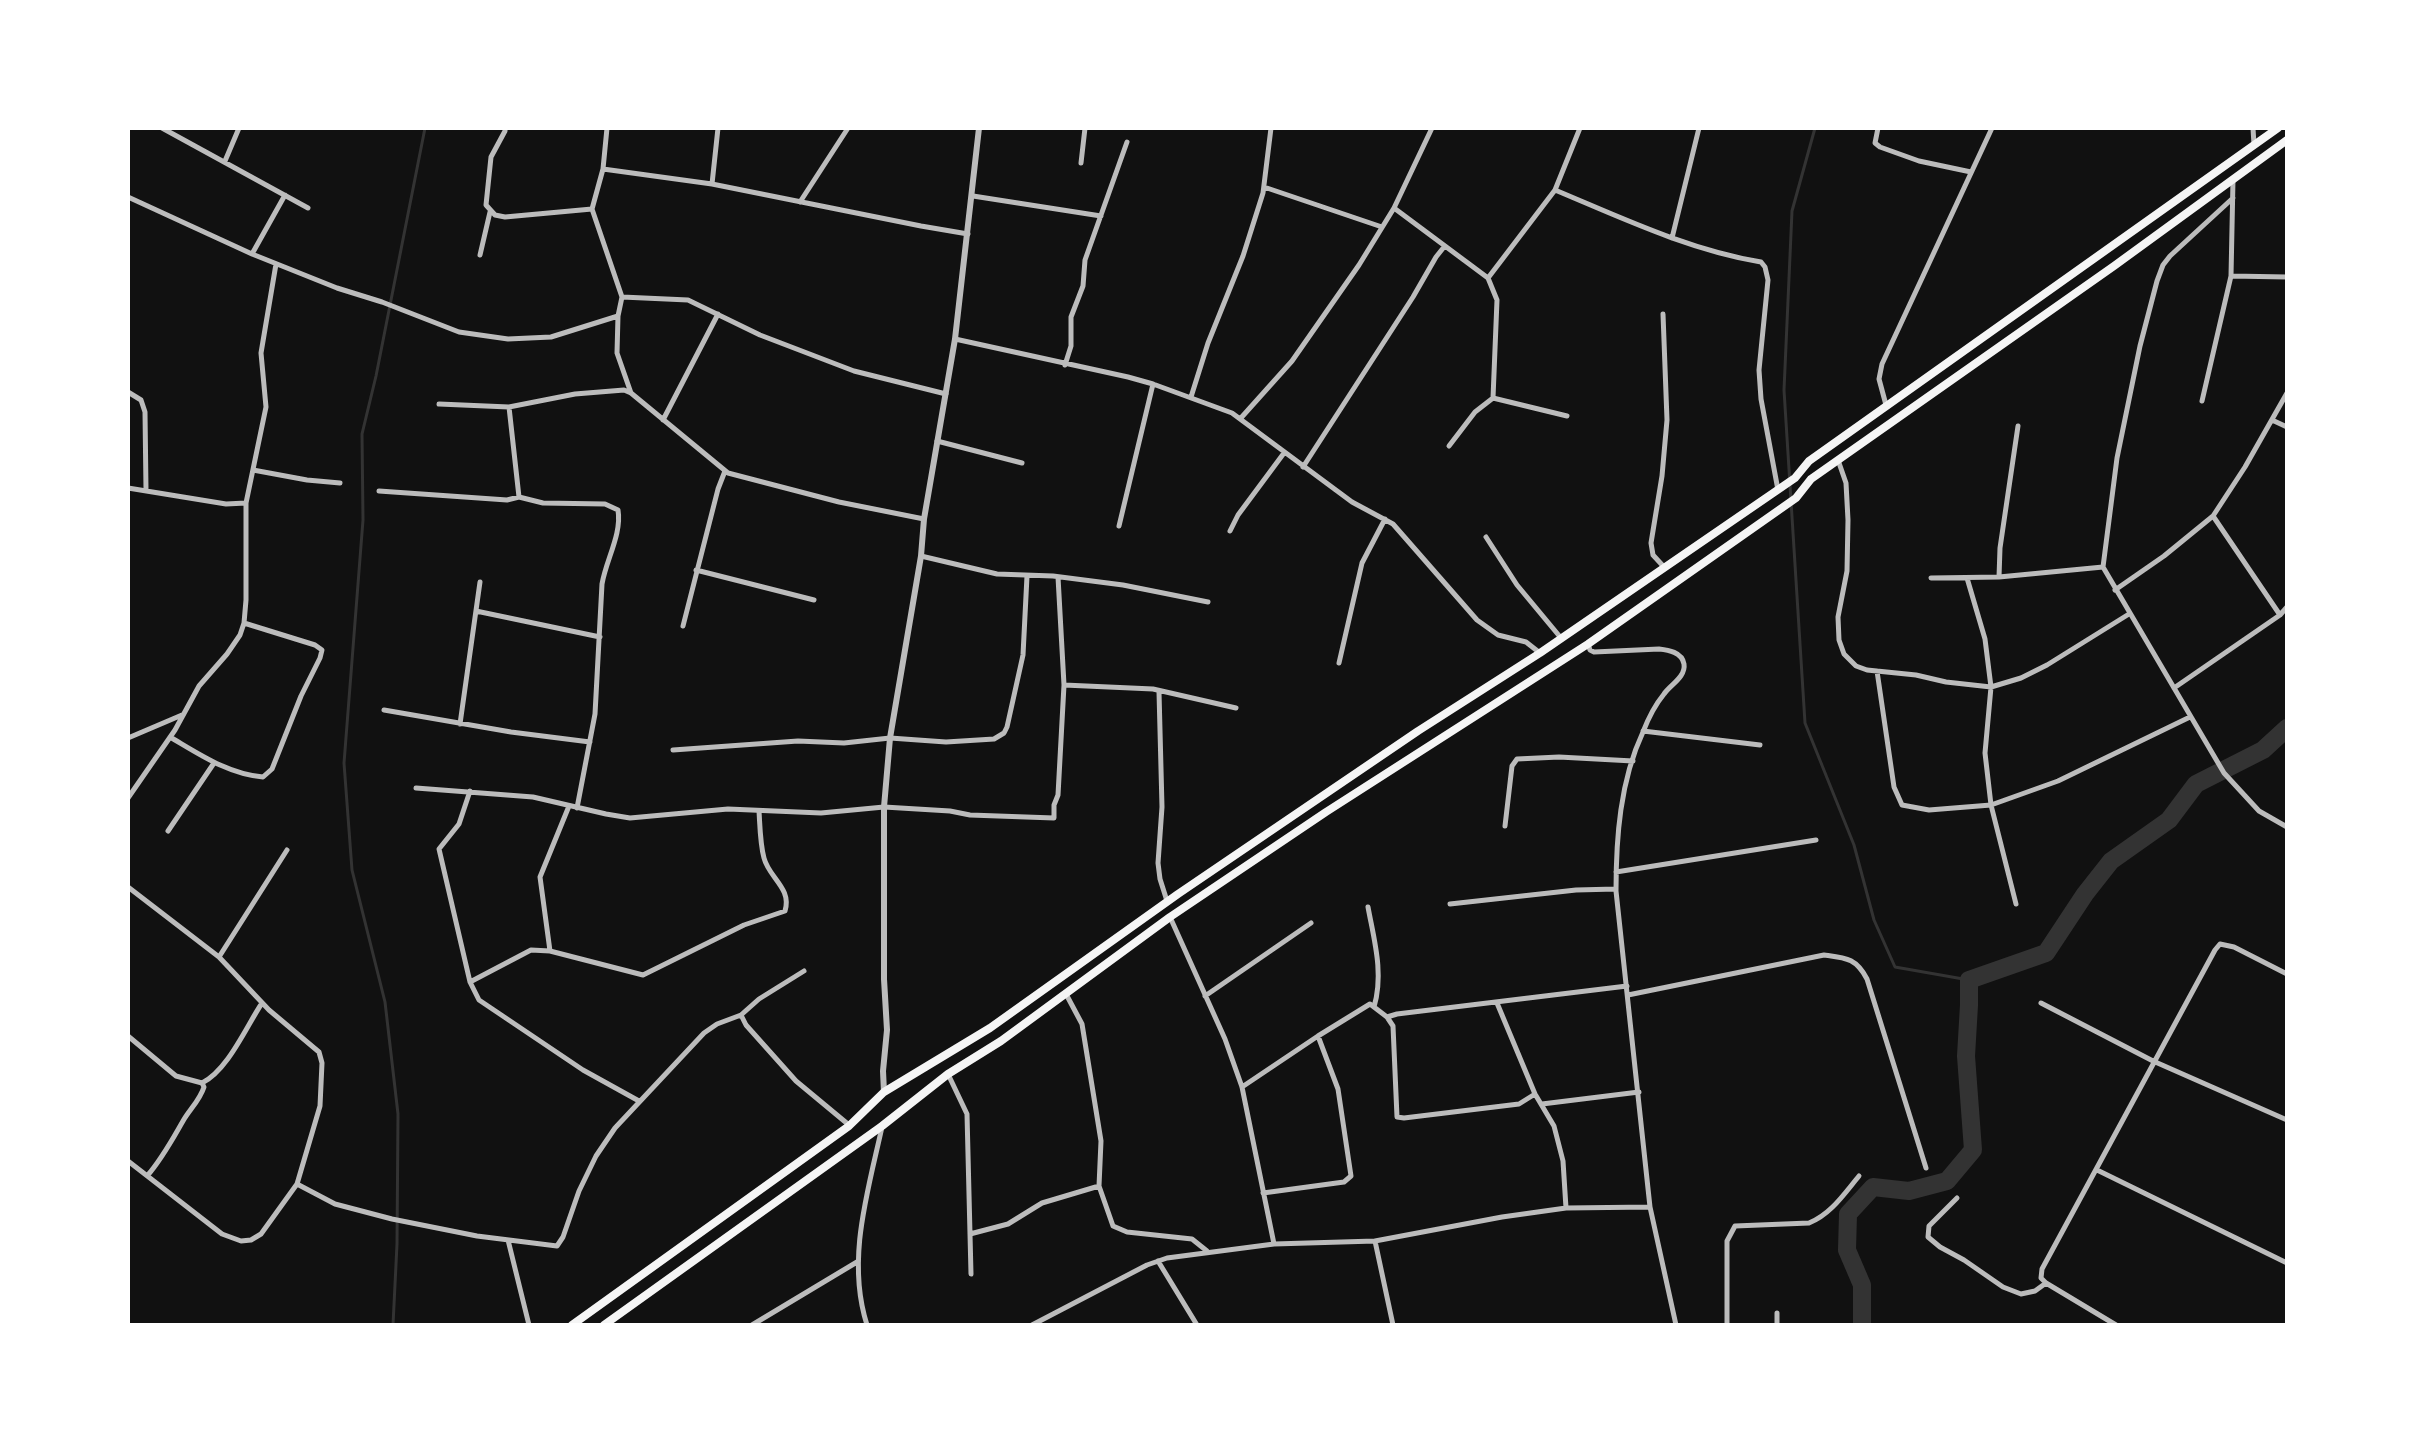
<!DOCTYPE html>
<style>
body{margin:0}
#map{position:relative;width:2415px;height:1453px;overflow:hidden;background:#111;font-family:Cabin,sans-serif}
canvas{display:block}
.frame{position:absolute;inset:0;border:130px solid #fff;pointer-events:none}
</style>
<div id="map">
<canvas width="2415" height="1453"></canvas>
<div class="frame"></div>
</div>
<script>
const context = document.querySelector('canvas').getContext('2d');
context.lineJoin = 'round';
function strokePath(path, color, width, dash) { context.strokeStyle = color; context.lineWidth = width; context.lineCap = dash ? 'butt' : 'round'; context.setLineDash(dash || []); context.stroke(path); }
strokePath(new Path2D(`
 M1815,128L1792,211L1784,390L1805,723L1854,845L1874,920L1895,967L1969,980
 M393,1325L397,1244L398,1114L385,1002L352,870L344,763L363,520L362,434L376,376L425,128`), '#333', 3);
strokePath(new Path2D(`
 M1862,1325V1285L1847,1250L1848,1214L1873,1187L1909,1191L1947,1181L1973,1150L1966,1056L1969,1005V980L2046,953L2085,894L2111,861L2169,820L2196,784L2263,750L2287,728`), '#333', 18);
strokePath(new Path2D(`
 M162,128L308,208
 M607,128L603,169L592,209L622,297
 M1878,128L1875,143L1880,147L1919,161L1971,172
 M2253,128L2254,145
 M505,131L491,157L486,205L495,215L505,217L592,209
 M225,161L239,128
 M1081,163L1085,128
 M603,169L712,184L921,226L968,234
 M712,184L718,128
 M1264,187L1382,227
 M1555,190C1622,218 1689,250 1761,262L1765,267L1768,280L1759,370L1761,399L1778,490
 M973,196L1101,216
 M128,197L252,254L337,288L382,302L459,332L508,339L551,337L618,316L622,297L688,300L760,335L854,371L946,394
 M2233,198L2170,256L2163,265L2157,281L2140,346L2117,458L2103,567L2224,773L2259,811L2287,827
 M800,202L848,128
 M1394,208L1488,278L1497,300L1493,398L1567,416
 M1672,238L1699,128
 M252,254L285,195
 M480,255L490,212
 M2231,276L2287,277
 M1488,278L1555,190L1580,128
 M1663,314L1667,420L1662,476L1651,543L1653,555L1664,567
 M618,316L617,353L631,393L728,473L839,502L924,519
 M955,339L1128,377L1153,384L1232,413L1352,502L1393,524L1477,620L1498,635L1526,642L1540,653
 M1065,365L1071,346V317L1083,286L1085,260L1127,142
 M128,392L141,400L145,412L146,490
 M1191,397L1208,343L1243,256L1263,193L1271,128
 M2202,401L2231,276L2233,180
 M439,404L509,407L575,394L624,390L631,393
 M1886,405L1879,379L1882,364L1992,128
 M509,407L519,497
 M1240,419L1292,361L1359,265L1394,208L1432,128
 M663,420L718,314
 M2272,420L2287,427
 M937,441L1022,463
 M1449,446L1475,412L1493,398
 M1838,460L1846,483L1848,520L1847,571L1838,617L1839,640L1844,654L1856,666L1867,670L1916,675L1946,682L1991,687L2021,678L2047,665L2129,614
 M1303,467L1413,297L1436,257L1444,247
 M253,470L307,480L340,483
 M128,488L226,504L246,503
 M379,491L507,500L519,497L543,503L605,504L618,510C622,534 606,560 602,584L595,714L577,808
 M2213,516L2280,615
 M1119,526L1153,384
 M1230,531L1238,515L1284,453
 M1486,537L1517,585L1561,638
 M921,556L997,574L1053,576L1123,585L1208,602
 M696,570L814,600
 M1999,577L2000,548L2018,426
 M1931,578L1999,577L2103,567
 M1967,578L1985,639L1991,687L1985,753L1991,805L2016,904
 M2115,590L2164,556L2213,516L2245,467L2287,393
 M476,611L600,637
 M683,626L718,489L725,471
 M1588,644L1590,650L1594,652L1659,649C1668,650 1682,652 1684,664C1686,677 1670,685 1664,694C1655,705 1648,719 1643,732C1620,781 1616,838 1616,891L1650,1207L1676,1325
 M1339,663L1362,563L1385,519
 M1877,671L1894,787L1902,805L1929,810L1991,805L2058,781L2190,717
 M1064,685L1153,689L1236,708
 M2174,688L2280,615L2287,607
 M1159,692L1162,807L1158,863L1160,879L1167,901
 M384,710L511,732L590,742
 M460,724L480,582
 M1643,731L1760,745
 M170,737C199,754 228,774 263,777L272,769L301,696L320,658L322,650L315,645L244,623
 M128,738L182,715
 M673,750L798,741L844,743L890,738L946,742L994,739L1004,733L1007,727L1023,655L1027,576
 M416,788L533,797L606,814L630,818L728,809L821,813L884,807L950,811L970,815L1054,818V805L1058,795L1064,685L1058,577
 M470,791L459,824L439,849L470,982L479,1000L583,1070L639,1101
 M128,798L175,730L199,686L227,654L240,635L244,623L246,600V503L266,407L261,353L276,264
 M1505,826L1512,766L1517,759L1559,757L1633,761
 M168,831L214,763
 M1616,872L1816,840
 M128,887L219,957L269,1010L319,1052L322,1063L320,1106L297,1184L261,1234L251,1240L241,1241L222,1234L128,1161
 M1450,904L1576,890L1616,889
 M1368,907C1374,940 1384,973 1374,1007
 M1170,917L1225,1039L1242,1087L1274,1244
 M550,951L540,877L569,806
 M219,957L287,850
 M470,982L531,950L550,951L643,975L744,925L785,911C792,888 769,878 764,858C760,843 760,826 759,811
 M1066,994L1082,1024L1101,1141L1099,1186L1113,1226L1127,1232L1192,1239L1207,1251
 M1628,995L1824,955C1846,958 1856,958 1867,979L1926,1168
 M1205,996L1311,923
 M1497,1003L1535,1094L1554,1126L1563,1161L1566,1208
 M2041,1003L2153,1061L2287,1120
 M741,1015L746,1025L796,1081L849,1125
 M1387,1017L1397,1014L1627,986
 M128,1036L176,1076L202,1083C228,1070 246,1027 262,1003
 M948,1074L967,1114L971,1274
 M1242,1087L1318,1036L1370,1004L1387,1017L1393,1026L1397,1117L1404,1118L1519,1104L1535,1094
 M1542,1104L1639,1092
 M2097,1170L2287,1263
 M147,1176C162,1159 172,1140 183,1121C190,1109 200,1100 204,1087L202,1083
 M297,1184L335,1204L392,1219L477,1236L557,1246L563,1237L579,1191L596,1156L615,1128L704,1033L717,1024L741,1015L759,999L804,971
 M1263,1193L1344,1182L1351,1176L1338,1089L1318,1036
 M1957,1198L1929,1226L1928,1237L1940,1247L1964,1260L2003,1287L2021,1294L2035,1291L2046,1283
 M970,1234L1008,1224L1042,1203L1099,1186
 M508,1240L529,1325
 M1375,1241L1393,1325
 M1158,1261L1197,1325
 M1777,1313V1325
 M752,1325L857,1262
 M867,1325C846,1260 868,1191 882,1127
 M1032,1325L1147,1265L1167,1258L1274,1244L1375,1241L1502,1217L1566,1208L1650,1207
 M1727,1325V1241L1735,1226L1809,1223C1831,1214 1844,1194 1859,1176
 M2116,1325L2046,1283L2041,1278L2042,1269L2215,950L2220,944L2234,947L2287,974`), '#bcbcbc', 5);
strokePath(new Path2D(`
 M884,1092L883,1071L887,1030L884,979V807L890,738L921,556L924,519L955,339L979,128`), '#bcbcbc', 6);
strokePath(new Path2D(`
 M572,1325L849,1126L884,1092L990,1028L1178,894L1418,731L1540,653L1795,478L1809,461L2278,128
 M604,1325L882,1126L948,1074L1001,1041L1170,917L1326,812L1588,644L1796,498L1811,479L2114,266L2287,140`), '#f5f5f5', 8);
</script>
